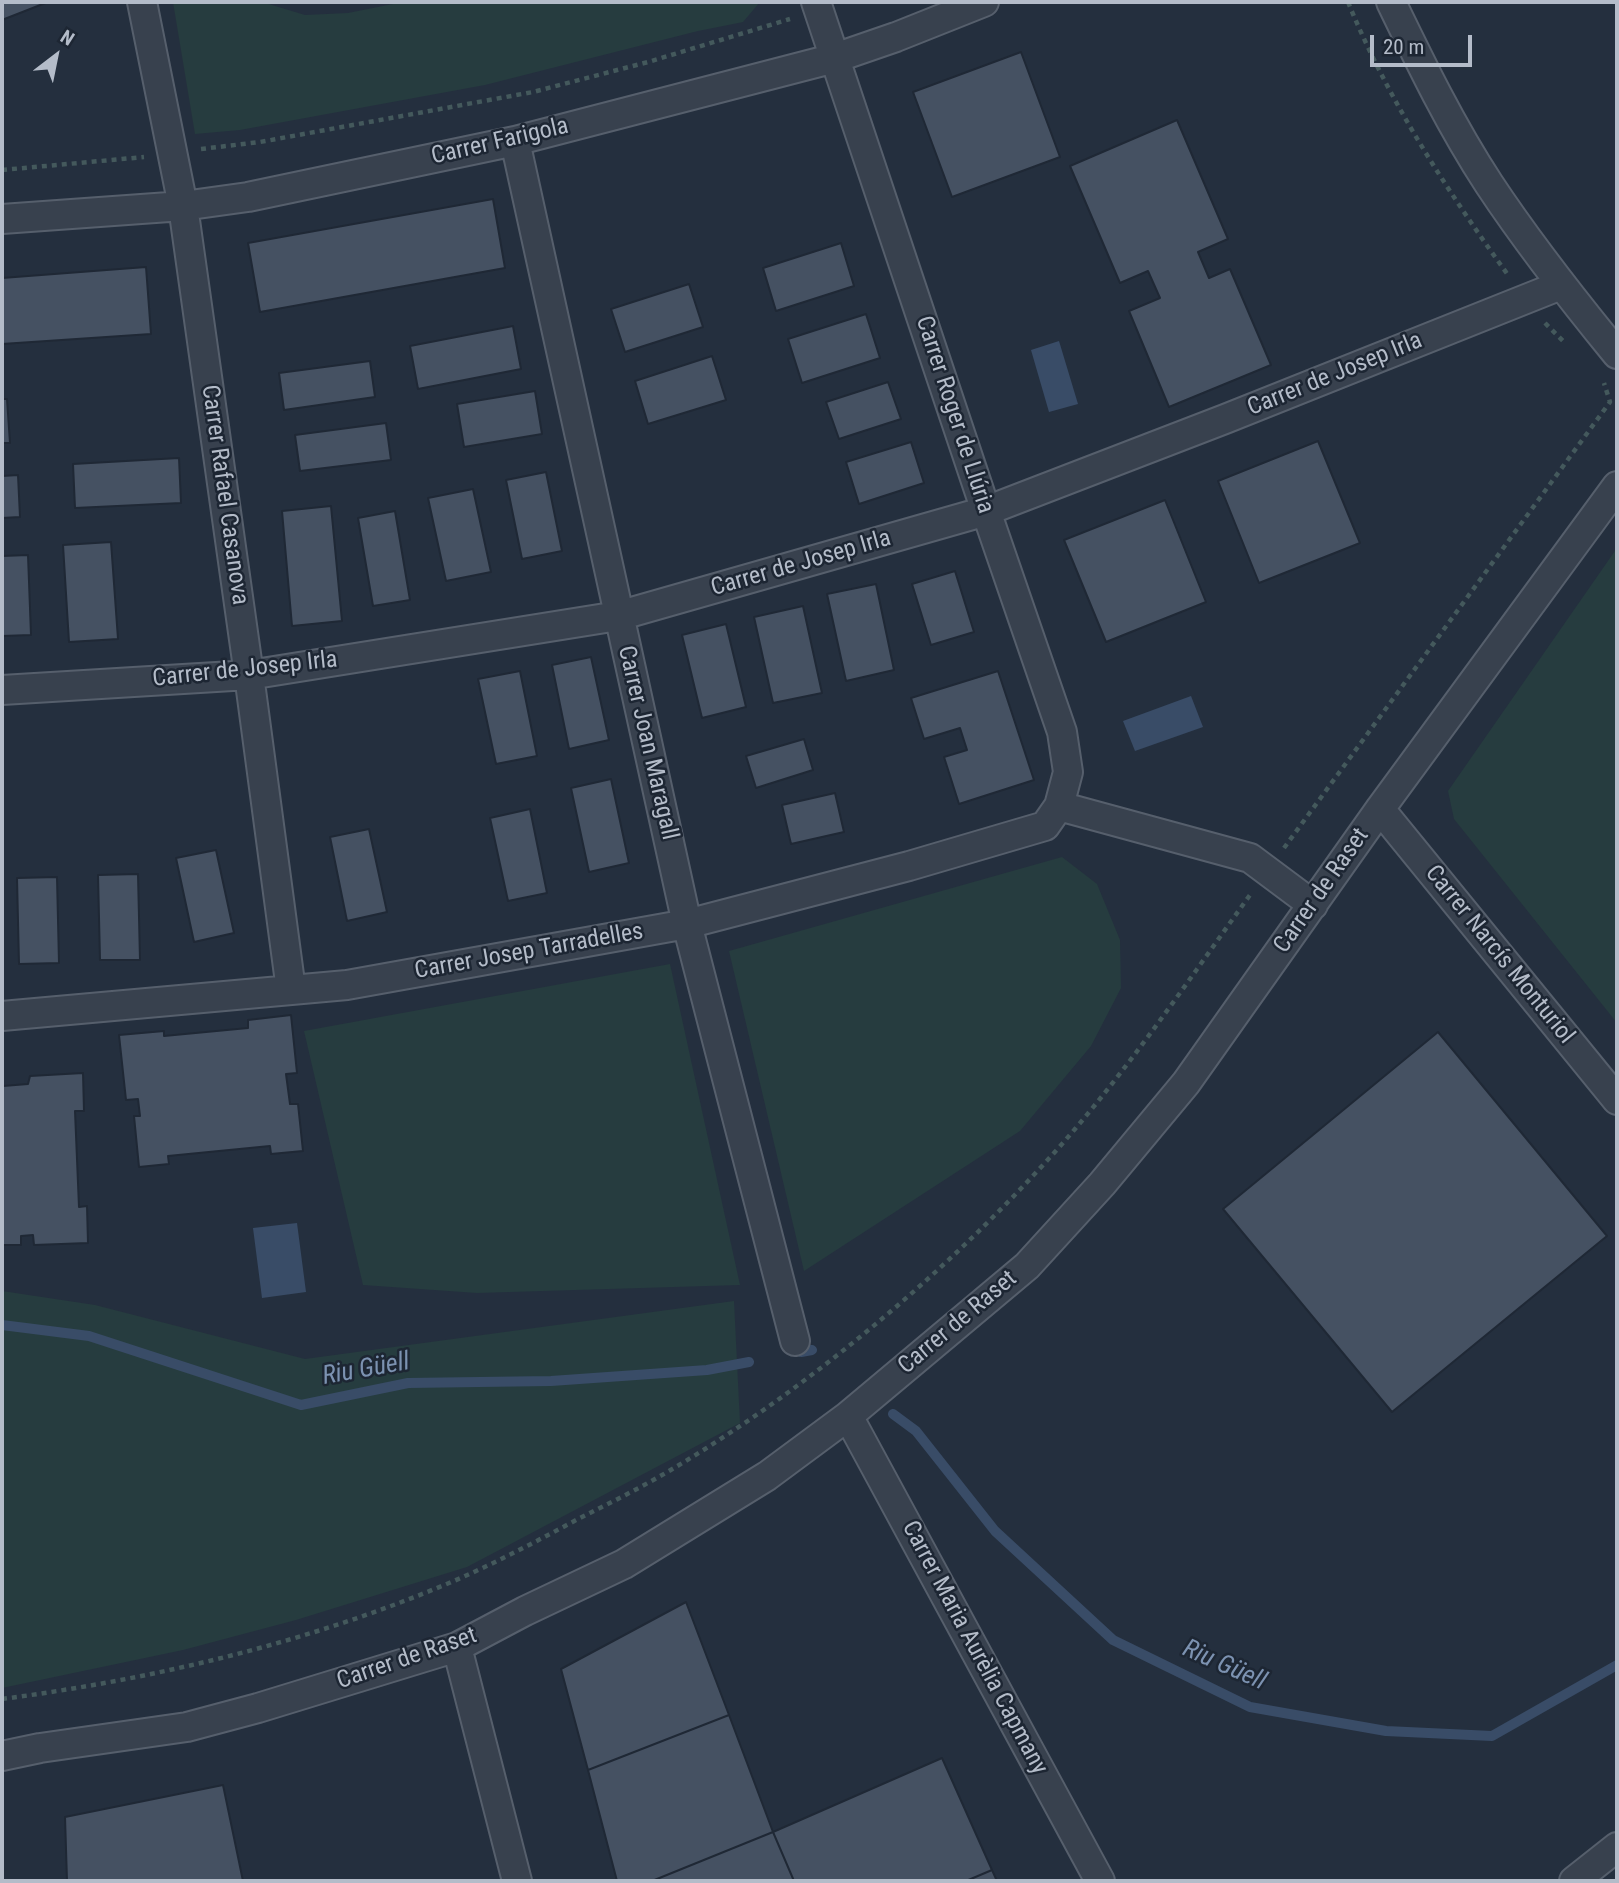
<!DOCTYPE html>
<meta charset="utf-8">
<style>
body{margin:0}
#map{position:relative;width:1619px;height:1883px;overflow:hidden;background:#242f3e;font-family:"Roboto Condensed",sans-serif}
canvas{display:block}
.frame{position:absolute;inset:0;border:4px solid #b4bcc9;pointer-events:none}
.north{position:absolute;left:21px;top:21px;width:70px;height:70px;-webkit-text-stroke:5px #1d2633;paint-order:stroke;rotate:32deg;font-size:19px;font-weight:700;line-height:28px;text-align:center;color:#b4bcc9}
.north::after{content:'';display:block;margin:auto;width:24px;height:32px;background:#b4bcc9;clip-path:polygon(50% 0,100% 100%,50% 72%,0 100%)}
.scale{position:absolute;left:1370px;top:35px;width:102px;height:32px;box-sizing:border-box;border:4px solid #b4bcc9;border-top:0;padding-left:9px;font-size:21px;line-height:24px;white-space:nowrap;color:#b4bcc9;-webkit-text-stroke:5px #1d2633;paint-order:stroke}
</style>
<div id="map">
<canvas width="1619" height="1883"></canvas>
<div class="frame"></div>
<div class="north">N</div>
<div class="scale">20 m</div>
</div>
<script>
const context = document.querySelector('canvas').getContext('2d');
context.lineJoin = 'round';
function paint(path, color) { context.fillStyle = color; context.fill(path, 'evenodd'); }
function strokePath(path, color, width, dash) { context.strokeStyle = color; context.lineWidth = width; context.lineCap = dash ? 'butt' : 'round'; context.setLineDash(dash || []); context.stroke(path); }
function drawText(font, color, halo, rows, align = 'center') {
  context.font = font + ' "Roboto Condensed",sans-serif'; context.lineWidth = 5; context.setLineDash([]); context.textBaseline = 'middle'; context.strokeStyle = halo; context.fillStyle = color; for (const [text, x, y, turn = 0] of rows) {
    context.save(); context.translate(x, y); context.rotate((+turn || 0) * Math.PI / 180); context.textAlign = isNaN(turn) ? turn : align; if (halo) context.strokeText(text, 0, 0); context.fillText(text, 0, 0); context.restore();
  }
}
paint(new Path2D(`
 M173,2H262L305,15L348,13L403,2H760L743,22L698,31L485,85L240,130L195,134Z
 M1617,548V1023L1454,819L1448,791Z
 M1062,857L1097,884L1120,940L1121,988L1091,1046L1020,1131L804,1271L729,951Z
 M670,964L740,1285L477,1293L363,1285L304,1031Z
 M2,1291L95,1305L305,1359L734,1301L740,1423L467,1567L296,1620L183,1650L2,1688Z`), '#263c3f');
paint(new Path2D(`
 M1059,341L1078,404L1049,412L1031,350Z
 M1191,696L1203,727L1135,751L1123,721Z
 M297,1223L306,1292L262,1298L253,1228Z`), '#394c67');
strokePath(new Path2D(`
 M2,1325L89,1336L301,1405L408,1383L551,1381L707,1370L749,1362
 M801,1352L812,1350
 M893,1414L916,1431L995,1531L1113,1640L1250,1707L1386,1731L1492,1736L1617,1665`), '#394c67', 10);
const building = new Path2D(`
 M2,2H48L2,20Z
 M1021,52L1060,157L952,197L913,92Z
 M1177,120L1228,239L1198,252L1209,278L1230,269L1271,365L1169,407L1129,311L1160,298L1148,271L1120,283L1070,166Z
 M493,199L505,268L260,312L248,243Z
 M841,243L854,286L776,311L763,268Z
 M146,267L151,334L2,344V278Z
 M689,284L703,327L625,352L611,309Z
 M866,314L880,358L802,383L788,339Z
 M513,326L521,369L418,389L410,346Z
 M712,356L726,400L648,424L635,381Z
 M370,361L375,397L284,410L279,373Z
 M888,382L901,419L839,439L826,402Z
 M535,391L542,434L464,447L457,404Z
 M2,399H7L10,443H2Z
 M386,423L391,460L300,471L295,435Z
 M1318,441L1360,543L1259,583L1218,481Z
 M911,442L924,483L859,504L846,462Z
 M179,458L181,503L75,508L73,464Z
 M546,472L562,551L522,559L506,480Z
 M18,475L20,517L2,518V476Z
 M473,489L491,572L446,581L428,498Z
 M1165,500L1206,602L1106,642L1064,540Z
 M331,506L342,621L292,626L282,511Z
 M395,511L410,600L373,606L358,518Z
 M111,542L118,639L69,642L63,545Z
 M28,555L31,635L2,636V556Z
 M955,571L974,632L931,645L912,584Z
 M876,584L894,670L846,681L827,594Z
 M803,606L822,693L773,703L754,617Z
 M726,624L746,707L702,718L682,635Z
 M591,657L609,740L569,749L552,665Z
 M520,671L537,756L496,764L478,679Z
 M998,671L1034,780L959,804L944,757L967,750L960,728L924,739L911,698Z
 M804,739L813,770L756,788L746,756Z
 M611,779L629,863L589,872L571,788Z
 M835,793L844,832L791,844L782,805Z
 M530,809L547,893L508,901L490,818Z
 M369,829L387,912L347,921L330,837Z
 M216,850L234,933L194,942L176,858Z
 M138,874L140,960H100L98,875Z
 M57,877L59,963L19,964L17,878Z
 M291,1015L297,1073L286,1074L290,1104H298L303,1151L271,1154L270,1146L168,1156L169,1164L139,1167L134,1116H140L138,1099L126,1100L119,1035L164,1031V1036L248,1028V1020Z
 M1438,1032L1607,1236L1392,1412L1223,1209Z
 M83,1073L84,1111H75L79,1207L87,1206L88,1243L34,1245L33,1235L21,1236V1245H2V1076L3,1086L28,1084L30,1076Z
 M686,1602L729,1715L588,1770L561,1669Z
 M729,1715L773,1832L652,1881H617L588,1770Z
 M942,1758L992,1870L966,1881H794L773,1832Z
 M223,1785L243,1881H67L65,1817Z
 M773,1832L794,1881H652Z
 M992,1870L997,1881H966Z`);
paint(building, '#455162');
strokePath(building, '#1f2835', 2);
const street = new Path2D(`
 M142,2L183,206L249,675L291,990
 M1391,2C1421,64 1451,126 1489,184C1528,243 1572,299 1617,354
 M515,141L687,924L795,1341
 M2,219L183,206L248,197L515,141L835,58L896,37L984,2
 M2,690L249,675L618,616L986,511L1225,419L1561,285
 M1059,806L1250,858L1313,905
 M1380,809L1617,1100
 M2,1016L347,985L687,924L909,866L1045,826L1059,806L1068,772L1062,732L986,511L816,2
 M848,1416L1100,1881
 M457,1647L517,1881
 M2,1756L40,1748L187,1727L258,1708L457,1647L525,1611L624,1564L767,1476L848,1416L1027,1266L1102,1184L1186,1083L1380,809L1617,486
 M1574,1881L1617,1847`);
strokePath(street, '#565f6c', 32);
strokePath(new Path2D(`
 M1348,2C1388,100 1446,189 1508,275
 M201,149L260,142L533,92L648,62L790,19
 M2,170L144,157
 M1545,323L1566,344
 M1284,848L1610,402L1604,383
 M2,1699C154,1679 307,1643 449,1583C494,1564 537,1541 580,1518C610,1503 640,1488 669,1471C815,1385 964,1258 1075,1129C1138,1055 1193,974 1250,895`), '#44595c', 4.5, [5, 5]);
strokePath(street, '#38414e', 28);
drawText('24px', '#b4bcc9', '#1d2633', [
 ["Carrer Farigola",500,142,-13],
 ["Carrer de Josep Irla",1335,375,-22],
 ["Carrer Roger de Llúria",954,415,72],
 ["Carrer Rafael Casanova",224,495,82],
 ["Carrer de Josep Irla",801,564,-16],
 ["Carrer de Josep Irla",245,670,-6],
 ["Carrer Joan Maragall",647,743,77],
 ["Carrer de Raset",1322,891,-55],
 ["Carrer Josep Tarradelles",529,952,-10],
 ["Carrer Narcís Monturiol",1499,955,51],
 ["Carrer de Raset",958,1323,-40],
 ["Carrer Maria Aurèlia Capmany",974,1648,62],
 ["Carrer de Raset",407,1659,-19]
]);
drawText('italic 26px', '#7c92b1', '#1d2633', [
 ["Riu Güell",366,1370,-10],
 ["Riu Güell",1224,1666,24]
]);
</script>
